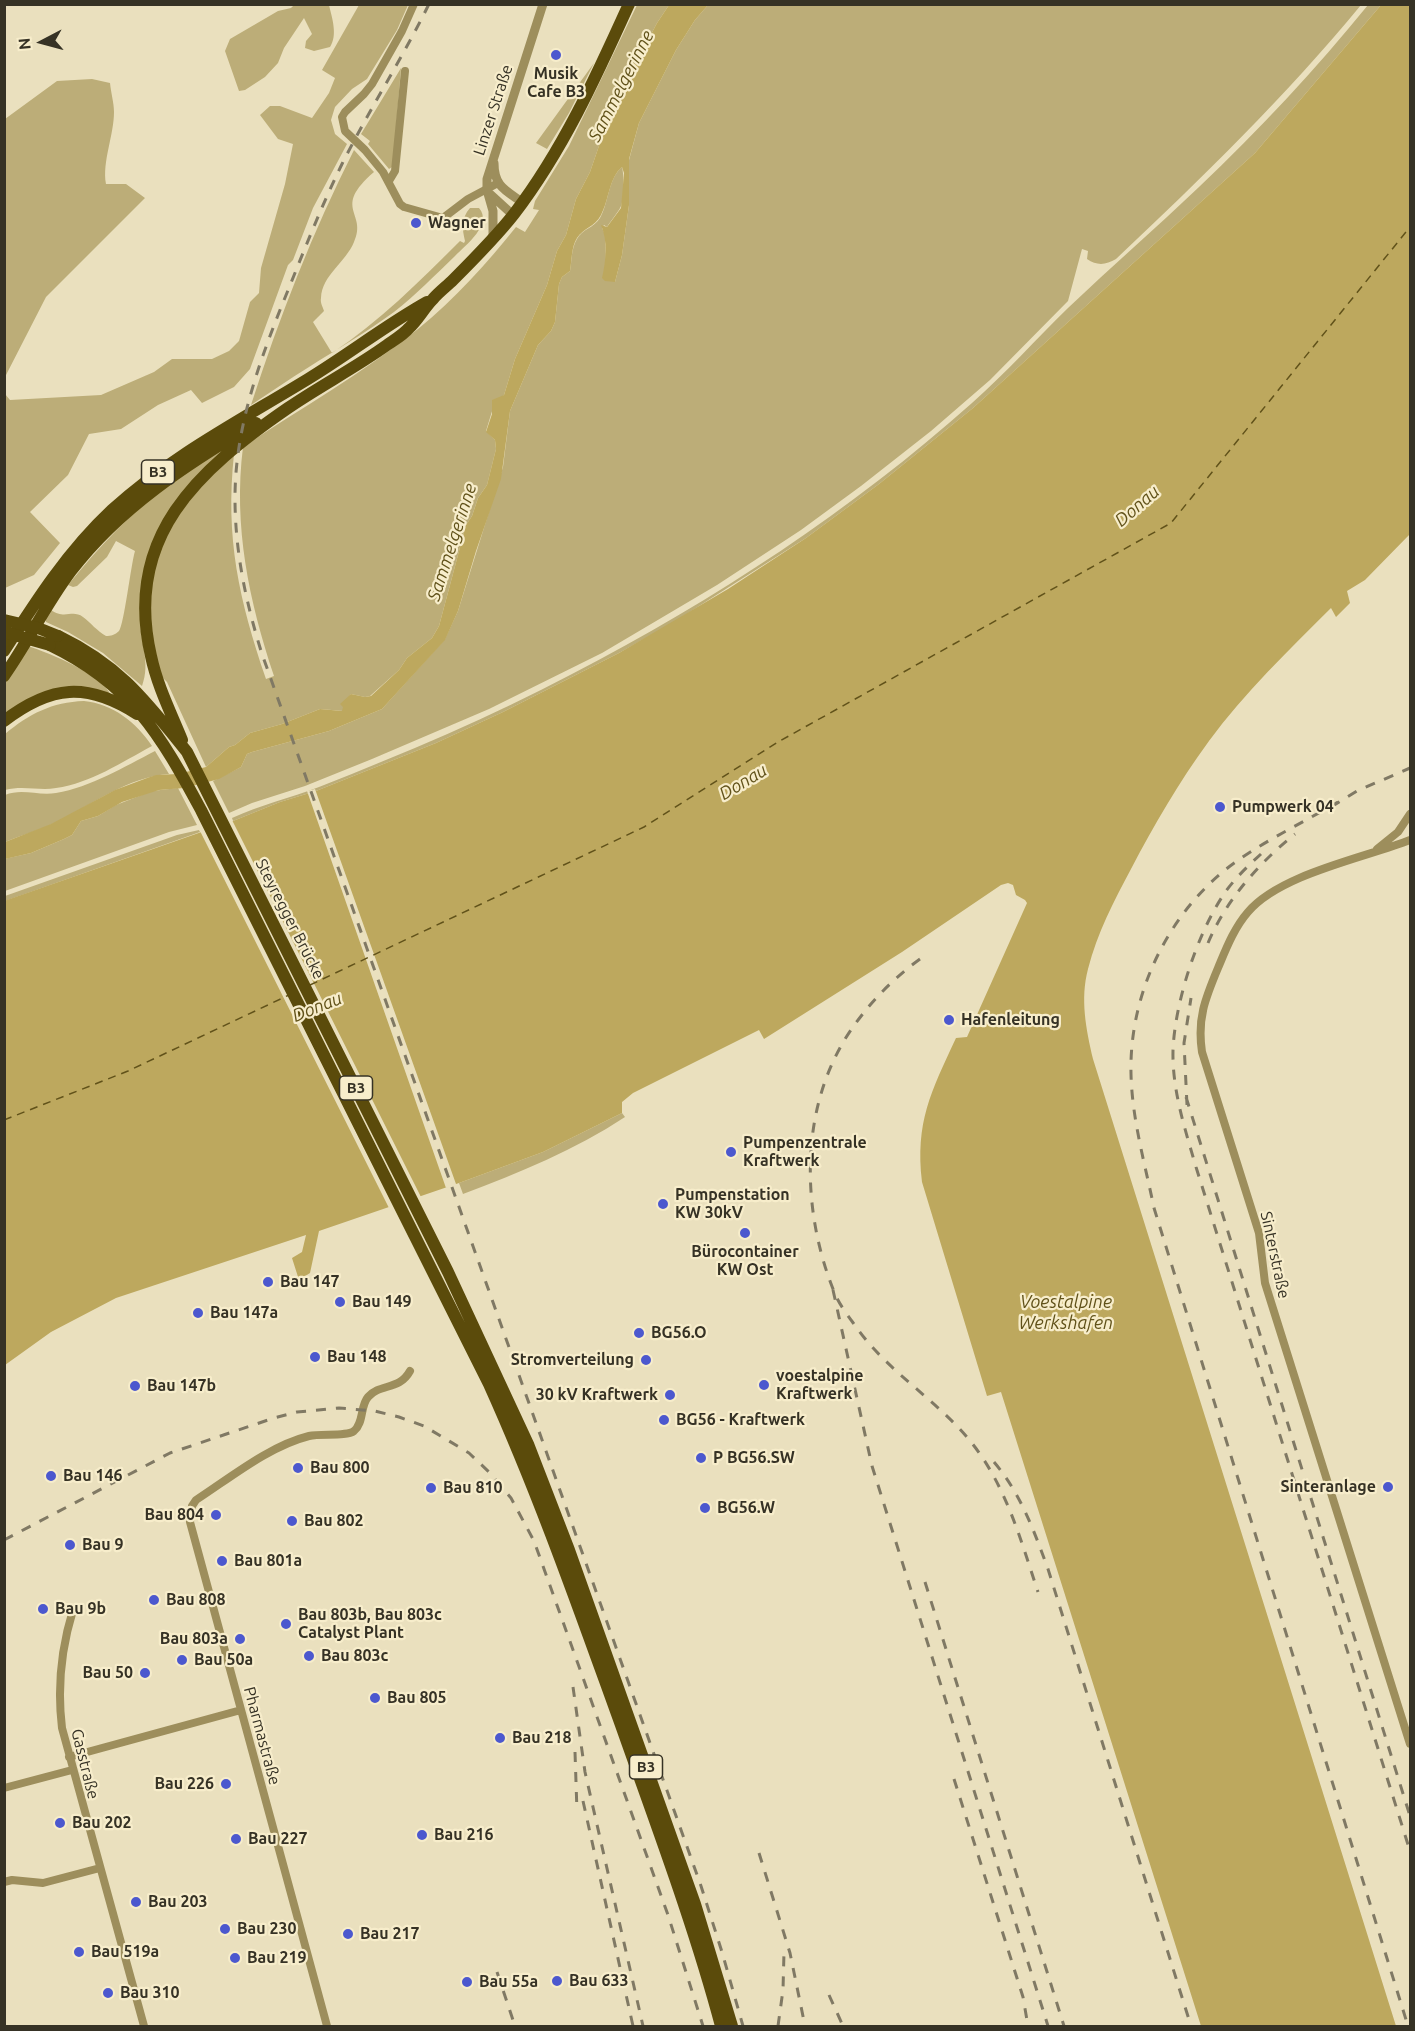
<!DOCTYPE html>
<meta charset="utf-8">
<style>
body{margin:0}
#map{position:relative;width:1415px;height:2031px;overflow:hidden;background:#eae0be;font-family:Ubuntu,sans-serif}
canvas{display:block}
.frame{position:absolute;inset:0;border:6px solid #363225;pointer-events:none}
.north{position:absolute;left:12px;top:12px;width:60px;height:60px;-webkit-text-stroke:4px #f7edcb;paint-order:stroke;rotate:264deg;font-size:16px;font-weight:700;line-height:24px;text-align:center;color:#363225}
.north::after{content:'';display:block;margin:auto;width:21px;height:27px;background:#363225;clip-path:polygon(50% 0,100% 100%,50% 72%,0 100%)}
</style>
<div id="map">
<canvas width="1415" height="2031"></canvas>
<div class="frame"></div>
<div class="north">N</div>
</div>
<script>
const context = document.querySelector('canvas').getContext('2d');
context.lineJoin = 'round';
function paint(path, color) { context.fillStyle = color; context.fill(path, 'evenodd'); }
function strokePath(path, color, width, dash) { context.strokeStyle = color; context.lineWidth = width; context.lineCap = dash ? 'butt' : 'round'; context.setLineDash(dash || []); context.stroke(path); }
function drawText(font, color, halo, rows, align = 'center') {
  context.font = font + ' Ubuntu,sans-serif'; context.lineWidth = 4.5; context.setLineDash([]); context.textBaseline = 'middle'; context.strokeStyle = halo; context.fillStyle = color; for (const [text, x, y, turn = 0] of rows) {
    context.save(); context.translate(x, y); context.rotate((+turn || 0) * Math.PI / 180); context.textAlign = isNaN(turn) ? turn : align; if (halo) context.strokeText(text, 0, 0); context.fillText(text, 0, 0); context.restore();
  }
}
paint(new Path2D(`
 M294,5H329C332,18 338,35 330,47L314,51L305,48L306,41L312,34L304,18L284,48L278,63L265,77L245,90L239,91L225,51L230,39L278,11L291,8Z
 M382,5H408L397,30L367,79L352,89L335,107L331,120L335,134L347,144L313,208L293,260L288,265L250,369L234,387L202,403L191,390L158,405L121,429L89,434L68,475L30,512L60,543L34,575L5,588V394L10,400L101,395L154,372L172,359H212L229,351L239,341L250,302L259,293L261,268L285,184L293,144L278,139L260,115L270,106H280L312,118L329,93L335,78L322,70L359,5Z
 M637,5H669L657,23L611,111L590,172L576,199L566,235L557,251L547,285L515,359L504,395L493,408L486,431L495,440L496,449L487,485L478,498L472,516L466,525L439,626L432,638L407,658L399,670L370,696L365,697L351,694L343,707V711L320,709L282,724L250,733L235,745L229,747L206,767L167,682L162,677L151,637L150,586L165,535L189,498L234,454C225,538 239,600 266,679L274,676C249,601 233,526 243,447C301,408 363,373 418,329C455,299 487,263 516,227L525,232L539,210L533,209L535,201L569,146Z
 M708,5H1361C1286,96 1202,178 1116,259C1106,265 1097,266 1087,259L1088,251L1082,249L1068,301L990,380L931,431L861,486L801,530L717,585L602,653L489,709L372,759L305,786L252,803L229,813L213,781L241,767L247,754L252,752L329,731L382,709L445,639L458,611L503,467L510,411L538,345L551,331L555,322L559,284L562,277L570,271C572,260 571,249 577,239C582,229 594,228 600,218C609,202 608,179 622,167C624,173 624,200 621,206C619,211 610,222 607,227L604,225L602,228L605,234L606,261L615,282L622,255L629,205V160L639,123L676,50L695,20Z
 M1368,5H1381L1255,153L973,408L879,484L806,538L674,622L619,653L503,712L436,743L316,791L280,802L233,821L232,818C260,805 290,798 319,787C405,753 491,717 572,674C715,600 852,510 972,403C1006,373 1036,339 1068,308C1111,267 1156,228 1199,187C1259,130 1316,69 1368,5Z
 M594,63L569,113L547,149L536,143Z
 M401,68L393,164L392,167L389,169L368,144L370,141L361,134Z
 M92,79L110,83C111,93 114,103 114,112C114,135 102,162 106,184H126L145,198L46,297L5,377V119L57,81Z
 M354,150L374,172C331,209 368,212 354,242C346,262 322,275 321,298C320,303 323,307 324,311L313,322L332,353C379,322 420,281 460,241L464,243L465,241C462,229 461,218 470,208H479C493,224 466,245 455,256C435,275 416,295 394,312C367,332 337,349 309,367C289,379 271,392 251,405C279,318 313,231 354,150Z
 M229,445C172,500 141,535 140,618C140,642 151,662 142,686L103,653L68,632L46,622L45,618L51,610C65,620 72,609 83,617C91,623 97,631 106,636C111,636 115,635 119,631C124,625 131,564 135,551L116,541L107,557L77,586L73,587L68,585C99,547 131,512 170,483C189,469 210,458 229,445Z
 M28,646C49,653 104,675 111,696L80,689L5,716V682Z
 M84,701C113,704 136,722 152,746C122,762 91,783 56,788C39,791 23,785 5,790V734C29,714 52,702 84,701Z
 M155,751L169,774C128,777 93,804 57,822C40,830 22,835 5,842V795C22,788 38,796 56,793C91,787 124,767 155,751Z
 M178,788L197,825L169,832L5,891L4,859L31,853L64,839L72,835L81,821L98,816L116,805L152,791Z
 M199,830L200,832L5,901V896L177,835Z
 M622,1113L625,1117C575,1150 519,1173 463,1194L459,1183L543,1152Z`), '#bcad78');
paint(new Path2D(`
 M669,5H708L695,20L676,50L639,123L629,159V205L622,255L615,282L605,281L602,278C606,261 608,241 601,225L607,227L621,208L624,173L622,167C609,178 609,200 601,215C595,227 583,228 577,238C571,248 572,260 570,271L562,277L559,284L555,322L551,331L538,345L510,411L501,479L476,551L458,611L445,640L382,709L329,731L252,752L247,754L241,767L219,779L184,788L159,790L122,802L98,816L81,821L72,835L64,839L31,853L5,859V842L51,824L115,790L147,778L156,775L178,774L206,767L229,747L235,745L250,733L282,724L320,709L342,711L343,707L340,704L351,694L365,697L371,696L399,670L407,658L432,638L439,626L466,525L472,516L478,498L487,485L496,449L495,440L486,432L492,414V400L504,395L515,359L547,285L557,251L566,235L576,199L590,172L611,111L657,23Z
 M1381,5H1410V534L1365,580L1347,591L1350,603L1336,617L1331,608C1289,650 1244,693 1209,741C1179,782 1154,825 1131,869C1114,901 1097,933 1088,969C1080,999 1086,1029 1093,1059L1396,2026H1201L1001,1392L987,1396L922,1182C915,1122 931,1092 956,1038L967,1037L1027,903L1025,900L1016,895L1013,885L1008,883L1001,885L902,952L764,1039L759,1030L633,1093L622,1102V1113L543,1152L459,1183L319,1231L310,1273L299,1280L292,1258L302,1252L306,1235L116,1298L51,1332L5,1365L4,901L233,821L280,802L316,791L436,743L503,712L619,653L728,589L806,538L879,484L973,408L1255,153Z`), '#bda85e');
paint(new Path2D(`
 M315,789L456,1184L457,1187L449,1190L448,1187L446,1188L307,791Z
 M231,818L422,1199L390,1210L199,829Z`), '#eae0be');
strokePath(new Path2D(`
 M310,985L644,827L778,742L1171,523L1410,227
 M4,1120L128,1071L289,995`), '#61521a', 1.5, [8, 6]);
strokePath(new Path2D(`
 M414,4L402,31L372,84L364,94L345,112L342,117L345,131L365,150L383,172L400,204L404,207L443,218L468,199L498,183
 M389,181L395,171L405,71
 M1410,840C1364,858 1280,874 1248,912C1234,928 1226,949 1218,968C1205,999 1197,1019 1202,1052L1259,1233L1265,1283L1410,1744
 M1377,849L1398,832L1410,814
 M73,1610C61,1649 57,1687 62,1728L144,2026
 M69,1757L241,1710
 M4,1788L72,1770
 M4,1882L12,1880L43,1883L100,1868
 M327,2026L190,1522L192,1506L196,1500C230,1478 269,1446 309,1436C321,1433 346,1437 354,1431C364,1423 360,1406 368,1397C380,1383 399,1391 410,1371`), '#9d8e5c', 8);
strokePath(new Path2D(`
 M494,163C494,186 505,190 522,202
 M490,194L513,215
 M493,237V211L487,190V179L543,4`), '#9d8e5c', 9);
strokePath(new Path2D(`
 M58,636C120,666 145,700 187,752L448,1272L528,1444L569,1550L695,1904L732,2026
 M50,645C131,684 160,734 201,810L489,1384C540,1497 580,1612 622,1728C657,1827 694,1925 721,2026
 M4,651C36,601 68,551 112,510C171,456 241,420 308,379C349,354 386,325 427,302
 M4,676C28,642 46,604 71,571C119,508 188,463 256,423
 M4,721C51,685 87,682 137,714
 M182,740C171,713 157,685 151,656C123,537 198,470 288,408C320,386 355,368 387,345C394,340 403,335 409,328C418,320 424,308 433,299C439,292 447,286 453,280C474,259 496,237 514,214C563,150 596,77 629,4`), '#5b4b0b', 12);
strokePath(new Path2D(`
 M429,4C402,59 369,110 342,164C319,211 300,261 280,310C256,371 235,432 235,498C235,552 246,603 262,654L701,1886L722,1952L743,2026
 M1338,802C1301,824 1259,843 1225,870C1165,919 1129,997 1131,1074C1132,1119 1145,1164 1154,1208L1408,2026
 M1331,807L1357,791L1410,768
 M1261,854C1248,866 1234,879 1224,894C1197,934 1175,1002 1173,1050C1172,1090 1185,1129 1196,1167L1410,1851
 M1208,943C1226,900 1259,863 1295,834
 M920,959C894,978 872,1000 853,1027C800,1102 800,1205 833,1289C838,1304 850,1318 859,1331C894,1378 947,1406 980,1454C1009,1496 1022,1544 1038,1592
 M1186,1097L1410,1816
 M1187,1105L1184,1043L1191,998
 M833,1290L872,1466L1048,2026
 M994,1462C1021,1494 1034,1531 1048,1569L1191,2026
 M4,1540L170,1453L274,1418L297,1412L339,1408L375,1411L399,1417L424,1426L469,1453L489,1472L511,1498L534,1541L668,1915L703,2026
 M925,1582L1064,2026
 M573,1687L585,1772L643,2026
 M575,1752L577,1812
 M954,1779L1023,1997L1028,2026
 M583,1801L633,2026
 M759,1853L790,1953L805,2026
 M497,1972L515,2026
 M829,1995L843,2026
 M778,2026L783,1990L784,1952`), '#807964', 3, [10, 10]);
strokePath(new Path2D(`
 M4,620L38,628L58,636
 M4,632L50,645`), '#5b4b0b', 12);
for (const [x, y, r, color] of [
 [556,55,6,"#4c58ce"],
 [416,223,6,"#4c58ce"],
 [1220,807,6,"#4c58ce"],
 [949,1020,6,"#4c58ce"],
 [731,1152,6,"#4c58ce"],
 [663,1204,6,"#4c58ce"],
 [745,1233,6,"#4c58ce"],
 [268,1282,6,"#4c58ce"],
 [340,1302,6,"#4c58ce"],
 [198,1313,6,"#4c58ce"],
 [639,1333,6,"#4c58ce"],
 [315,1357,6,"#4c58ce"],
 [646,1360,6,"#4c58ce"],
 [764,1385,6,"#4c58ce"],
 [135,1386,6,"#4c58ce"],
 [670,1395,6,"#4c58ce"],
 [664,1420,6,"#4c58ce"],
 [701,1458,6,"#4c58ce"],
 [298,1468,6,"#4c58ce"],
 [51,1476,6,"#4c58ce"],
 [1388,1487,6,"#4c58ce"],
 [431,1488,6,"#4c58ce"],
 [705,1508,6,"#4c58ce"],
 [216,1515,6,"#4c58ce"],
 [292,1521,6,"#4c58ce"],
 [70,1545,6,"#4c58ce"],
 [222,1561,6,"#4c58ce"],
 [154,1600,6,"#4c58ce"],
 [43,1609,6,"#4c58ce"],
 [286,1624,6,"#4c58ce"],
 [240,1639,6,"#4c58ce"],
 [309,1656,6,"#4c58ce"],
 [182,1660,6,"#4c58ce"],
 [145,1673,6,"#4c58ce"],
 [375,1698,6,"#4c58ce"],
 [500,1738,6,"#4c58ce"],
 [226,1784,6,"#4c58ce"],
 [60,1823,6,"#4c58ce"],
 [422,1835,6,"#4c58ce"],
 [236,1839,6,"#4c58ce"],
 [136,1902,6,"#4c58ce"],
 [225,1929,6,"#4c58ce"],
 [348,1934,6,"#4c58ce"],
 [79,1952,6,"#4c58ce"],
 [235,1958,6,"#4c58ce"],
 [557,1981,6,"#4c58ce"],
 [467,1982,6,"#4c58ce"],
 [108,1993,6,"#4c58ce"]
]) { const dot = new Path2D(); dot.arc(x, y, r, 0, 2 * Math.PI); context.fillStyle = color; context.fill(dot); strokePath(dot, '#f7edcb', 2); }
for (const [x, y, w] of [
 [158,472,33],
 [356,1088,33],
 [646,1767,33]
]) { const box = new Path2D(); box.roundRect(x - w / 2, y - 12, w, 24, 4.5); context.fillStyle = '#f7edcb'; context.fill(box); strokePath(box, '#363225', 1.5); }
drawText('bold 15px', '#363225', null, [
 ["B3",158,472],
 ["B3",356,1088],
 ["B3",646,1767]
]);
drawText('bold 16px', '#363225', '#f7edcb', [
 ["Musik",556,74,"center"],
 ["Cafe B3",556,92,"center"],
 ["Wagner",428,223],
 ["Pumpwerk 04",1232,807],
 ["Hafenleitung",961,1020],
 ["Pumpenzentrale",743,1143],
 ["Kraftwerk",743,1161],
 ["Pumpenstation",675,1195],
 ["KW 30kV",675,1213],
 ["Bürocontainer",745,1252,"center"],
 ["KW Ost",745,1270,"center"],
 ["Bau 147",280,1282],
 ["Bau 149",352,1302],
 ["Bau 147a",210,1313],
 ["BG56.O",651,1333],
 ["Bau 148",327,1357],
 ["Stromverteilung",634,1360,"right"],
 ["voestalpine",776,1376],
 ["Kraftwerk",776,1394],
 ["Bau 147b",147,1386],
 ["30 kV Kraftwerk",658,1395,"right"],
 ["BG56 - Kraftwerk",676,1420],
 ["P BG56.SW",713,1458],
 ["Bau 800",310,1468],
 ["Bau 146",63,1476],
 ["Sinteranlage",1376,1487,"right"],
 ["Bau 810",443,1488],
 ["BG56.W",717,1508],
 ["Bau 804",204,1515,"right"],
 ["Bau 802",304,1521],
 ["Bau 9",82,1545],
 ["Bau 801a",234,1561],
 ["Bau 808",166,1600],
 ["Bau 9b",55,1609],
 ["Bau 803b, Bau 803c",298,1615],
 ["Catalyst Plant",298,1633],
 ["Bau 803a",228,1639,"right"],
 ["Bau 803c",321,1656],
 ["Bau 50a",194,1660],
 ["Bau 50",133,1673,"right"],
 ["Bau 805",387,1698],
 ["Bau 218",512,1738],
 ["Bau 226",214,1784,"right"],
 ["Bau 202",72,1823],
 ["Bau 216",434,1835],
 ["Bau 227",248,1839],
 ["Bau 203",148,1902],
 ["Bau 230",237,1929],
 ["Bau 217",360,1934],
 ["Bau 519a",91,1952],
 ["Bau 219",247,1958],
 ["Bau 633",569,1981],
 ["Bau 55a",479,1982],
 ["Bau 310",120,1993]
], 'left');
drawText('16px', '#363225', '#f7edcb', [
 ["Linzer Straße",493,110,-72],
 ["Steyregger Brücke",290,919,63],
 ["Sinterstraße",1275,1255,78],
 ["Pharmastraße",262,1736,75],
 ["Gasstraße",85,1764,76]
]);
drawText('italic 18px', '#61521a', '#f7edcb', [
 ["Sammelgerinne",621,86,-63],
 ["Donau",1137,506,-41],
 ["Sammelgerinne",452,542,-72],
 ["Donau",743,782,-31],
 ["Donau",317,1007,-22],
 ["Voestalpine",1066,1302],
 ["Werkshafen",1066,1323]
]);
</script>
